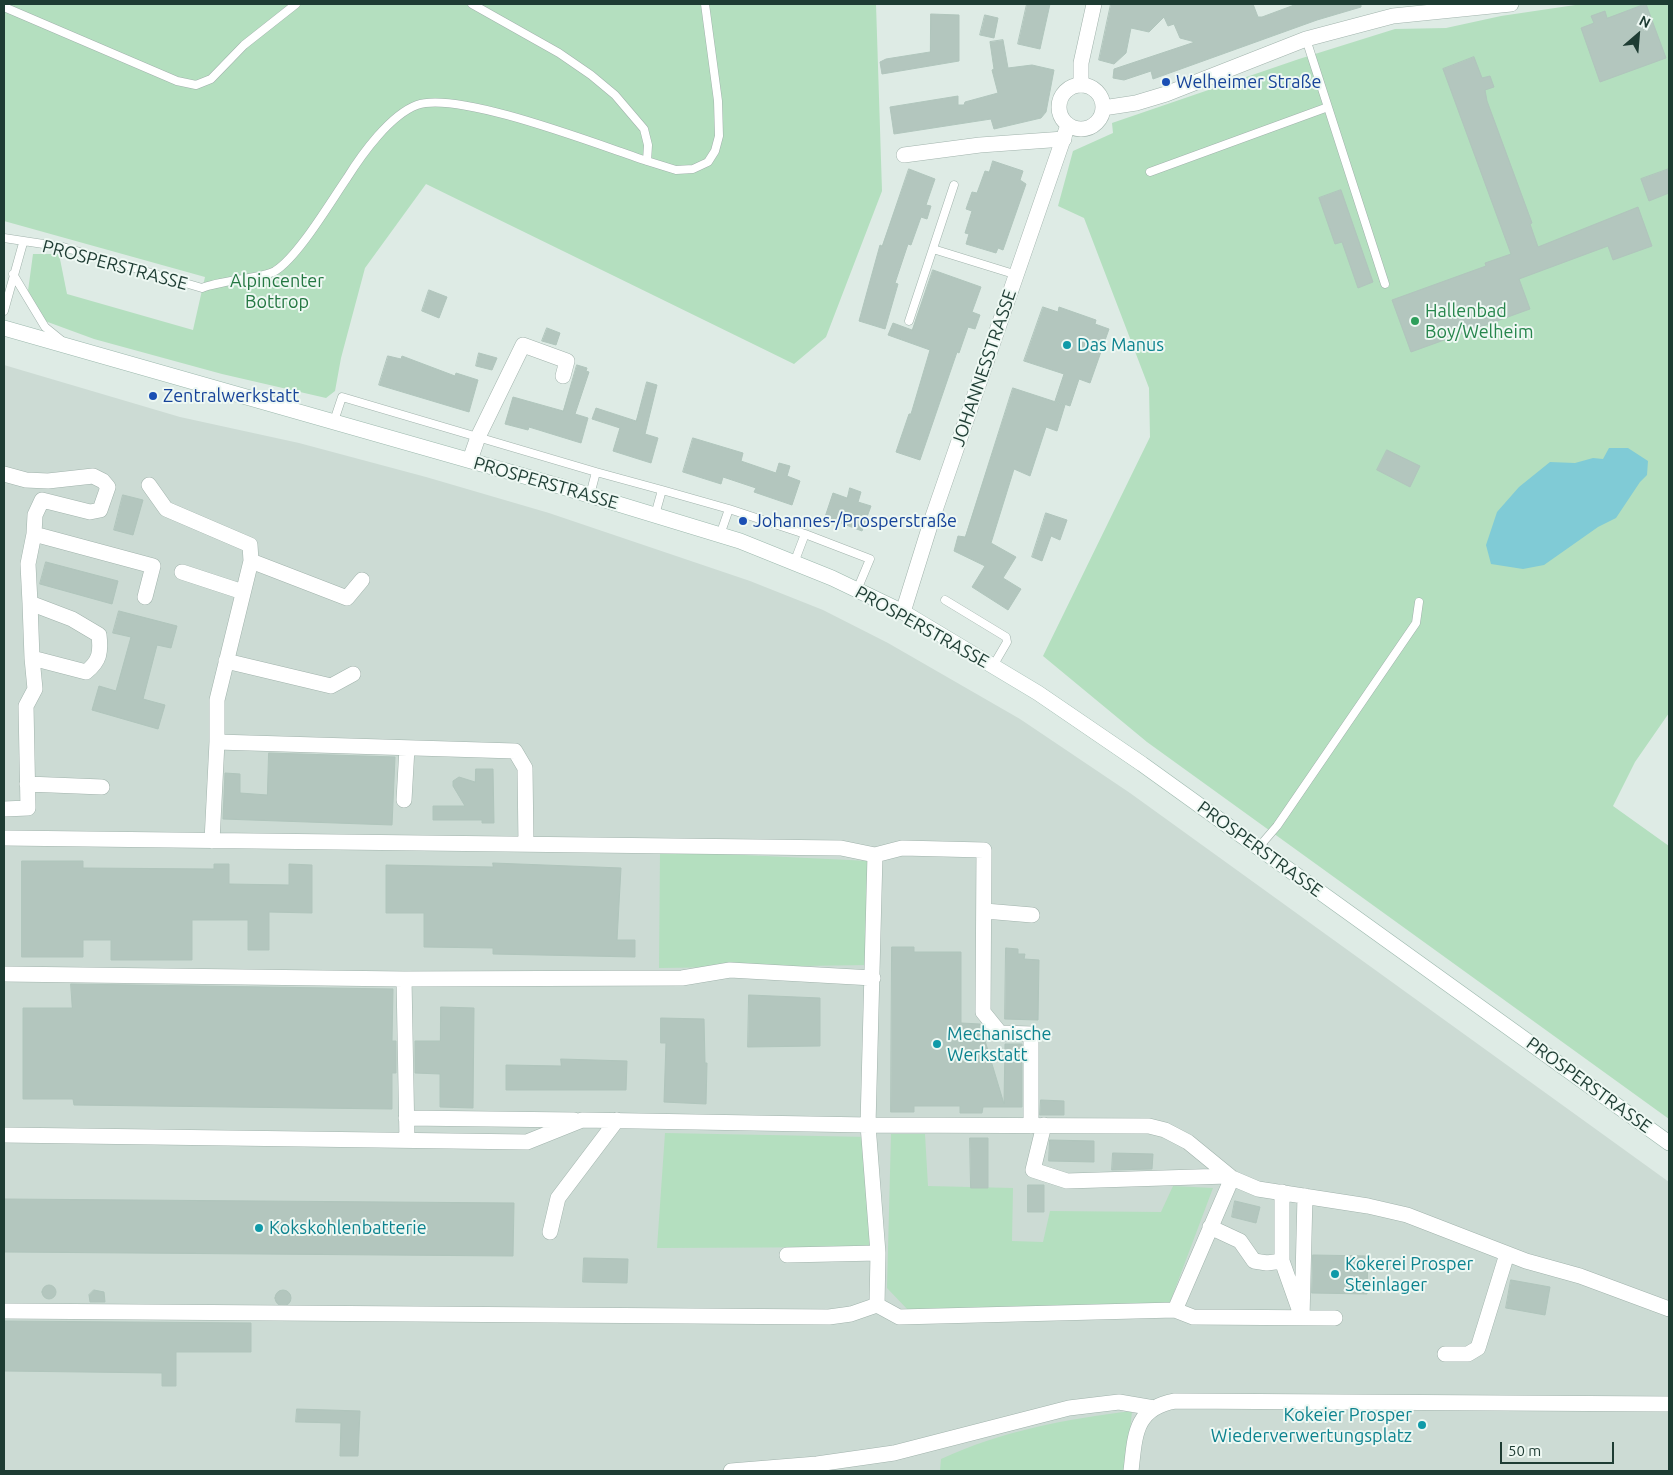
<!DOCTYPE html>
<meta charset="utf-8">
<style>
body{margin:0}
#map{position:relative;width:1673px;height:1475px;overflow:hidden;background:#deebe5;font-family:Ubuntu,sans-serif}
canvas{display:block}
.frame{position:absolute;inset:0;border:5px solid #1e3c33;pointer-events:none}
.north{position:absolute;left:1613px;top:10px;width:50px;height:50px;-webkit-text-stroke:4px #eef8f3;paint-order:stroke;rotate:27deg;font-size:14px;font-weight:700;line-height:20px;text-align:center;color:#1e3c33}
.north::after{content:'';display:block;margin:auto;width:18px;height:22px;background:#1e3c33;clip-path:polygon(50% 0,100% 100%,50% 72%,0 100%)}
.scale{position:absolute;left:1500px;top:1442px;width:114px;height:22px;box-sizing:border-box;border:2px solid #1e3c33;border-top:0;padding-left:6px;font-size:15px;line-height:18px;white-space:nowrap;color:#1e3c33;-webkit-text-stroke:4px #eef8f3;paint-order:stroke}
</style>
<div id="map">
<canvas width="1673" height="1475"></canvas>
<div class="frame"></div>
<div class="north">N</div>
<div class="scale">50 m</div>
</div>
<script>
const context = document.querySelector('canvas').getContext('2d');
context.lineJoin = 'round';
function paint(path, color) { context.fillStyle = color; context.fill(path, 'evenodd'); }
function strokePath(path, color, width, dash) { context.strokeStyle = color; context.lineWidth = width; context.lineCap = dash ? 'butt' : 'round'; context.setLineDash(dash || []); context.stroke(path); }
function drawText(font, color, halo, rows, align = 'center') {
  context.font = font + ' Ubuntu,sans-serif'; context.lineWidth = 4; context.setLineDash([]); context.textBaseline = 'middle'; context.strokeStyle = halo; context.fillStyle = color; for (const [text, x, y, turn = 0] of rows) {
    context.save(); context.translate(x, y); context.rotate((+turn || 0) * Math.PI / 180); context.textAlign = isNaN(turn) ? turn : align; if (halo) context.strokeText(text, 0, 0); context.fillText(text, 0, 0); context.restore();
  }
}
paint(new Path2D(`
 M4,365L180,417L299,443L426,477L549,513L750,581L823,610L888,643L1020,719L1130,793L1669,1182V1471H4Z`), '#ccdbd4');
paint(new Path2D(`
 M4,4H876L882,191L826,337L794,364L426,184L365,268L341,358L335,391L326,398L222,374L94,339L45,321L28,291L33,254H59L67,294L193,330L205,277L4,221Z
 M1582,4H1669V713L1635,762L1613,806L1669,846V1119L1147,742L1043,656L1150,437L1149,388L1084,218L1058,206L1073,151L1113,133L1112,123L1299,59L1395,29L1446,28L1501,16Z
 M660,851L870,861L871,965L659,968Z
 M665,1133L870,1137V1247L657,1248Z
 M891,1134H925L928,1186L1013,1188L1012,1241L1043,1242L1050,1211L1161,1212L1173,1186L1213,1188L1169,1305L909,1311L887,1288Z
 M1132,1411L1126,1471H940L941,1459C1002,1431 1066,1419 1132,1411Z`), '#b4dfbf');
paint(new Path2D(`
 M1609,448H1628L1648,461L1647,475L1640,482L1616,518L1598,527L1544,565L1523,569L1491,564L1486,545L1497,512L1519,487L1550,462L1575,463L1593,458L1603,459Z`), '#80cbd6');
const building = new Path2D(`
 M1027,4H1050L1040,49L1018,44Z
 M1111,4H1253L1258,17H1262L1297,4H1361V7L1317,20L1153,79L1151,71L1124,80L1113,78L1114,69L1195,42L1180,38L1174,24L1168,26L1164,17L1149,32L1131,28L1126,53L1114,64L1099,60Z
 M1646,4L1666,58L1600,82L1581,28L1594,23L1591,16L1605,11L1607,18Z
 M931,14L959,15V61L882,74L880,62L886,59L930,52Z
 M985,15L998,18L994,38L980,35Z
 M1003,40L1008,68L1032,65L1054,70L1046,112L1041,118L994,129L991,119L894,134L890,107L958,96V105H964L965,102L998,93L992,70L994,69L990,42Z
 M1474,57L1482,78L1490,76L1494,87L1485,90L1487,101L1532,223L1530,224L1538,247L1638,207L1652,246L1613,260L1608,246L1519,279L1530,309L1411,352L1392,300L1486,266L1485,263L1511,254L1443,69Z
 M993,161L1023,171L1020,180L1026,184L1003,250L998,248L996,253L966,244L969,234L965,233L972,211L966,209L972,192L977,193L985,171L989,172Z
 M909,169L935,179L926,205L931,206L927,219L921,217L911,245L908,244L895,283L898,284L885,329L859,321L880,245L882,246Z
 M1669,169V193L1649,201L1641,179Z
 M1341,190L1373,282L1358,288L1342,242L1335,244L1319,198Z
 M933,270L981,287L972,312L980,315L975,329L968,327L959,353L957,352L920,460L896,452L909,414H911L930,350L888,335L893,323L912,330Z
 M429,290L447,297L439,318L422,311Z
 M1043,307L1058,312L1059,307L1096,320L1095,324L1109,329L1090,383L1079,379L1070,406L1055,401L1064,374L1024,361Z
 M547,328L560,333L556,345L542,341Z
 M479,353L497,358L492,370L476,366Z
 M388,356L401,359L402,356L455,376L456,373L478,380L469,412L379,385Z
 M577,365L587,368L586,371L589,372L575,414L588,418L581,443L529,427L528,430L505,424L513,397L563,411Z
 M647,382L657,385L645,434L658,438L651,463L613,451L620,428L592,419L596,408L636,421Z
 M1013,388L1065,405L1057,431L1046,427L1030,476L1014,469L991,543L1016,557L1003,578L1021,589L1008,610L972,587L985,566L954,551L958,536L965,537Z
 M693,438L743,453L741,461L776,473L779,463L790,466L787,476L800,481L792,505L754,492L756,488L723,477L721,484L683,472Z
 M1387,450L1420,466L1410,487L1377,470Z
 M850,488L861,492L858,502L871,506L862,531L825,517L833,493L847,498Z
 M123,495L143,500L133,535L114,530Z
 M1046,513L1067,520L1060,540L1051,536L1042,561L1032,557Z
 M46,562L118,581L112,604L40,584Z
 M119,611L177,626L171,648L157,645L143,699L165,705L158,729L92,710L99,686L116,691L131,637L113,633Z
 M269,753L395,757L392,825L223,819L225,773L240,774V793L267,795Z
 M476,769H493L494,823H482V820H433V806H465L453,786V781L459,777L475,782Z
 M22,861H83V868L214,869V864H229V884L289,885V864L312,865V913L269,912V950H248V920H192V960H111V940H83V957H22Z
 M493,863L621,868L617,940H635V957L493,954V948L424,947V913H386V865L493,867Z
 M892,947H914V952H961V1023L980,1024L1004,1104L1005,1044H1022V1107H983L982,1113H960V1106H914V1112H891Z
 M1006,948L1018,949V954H1025L1024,959L1039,960L1038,1020L1005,1019Z
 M71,984L393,989L392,1041H396V1073H392V1109L74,1105L73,1099H23V1008H72Z
 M749,995L820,998V1046L748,1047Z
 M441,1007L474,1008L473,1108L440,1107V1074L415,1073V1041H440Z
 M661,1018L704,1019L705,1063H707L706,1104L664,1102L666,1043H661Z
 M561,1059L627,1061L626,1090H506V1065L561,1066Z
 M1041,1100L1064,1101V1115H1040Z
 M970,1138H988V1188H971Z
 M1050,1140L1094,1141V1162L1049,1161Z
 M1113,1153L1153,1154L1152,1169L1112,1170Z
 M1028,1185H1044V1212H1028Z
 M4,1199L514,1203L513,1256L4,1252Z
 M1235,1201L1260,1207L1256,1223L1232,1217Z
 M1313,1255L1368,1256L1367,1294L1312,1293Z
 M584,1258L628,1259L627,1283L583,1282Z
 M1511,1280L1550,1287L1545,1315L1506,1308Z
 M42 1292a7 7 0 1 1 14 0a7 7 0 1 1-14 0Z
 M94,1290L104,1292L105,1302H90L89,1295Z
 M275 1298a8 8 0 1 1 16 0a8 8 0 1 1-16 0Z
 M4,1321L251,1323V1352H176V1386H162V1373L4,1371Z
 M297,1409L360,1411L358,1456H340L341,1423L296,1422Z`);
paint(building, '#b3c6be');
strokePath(building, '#b0c5bc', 1);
const service = new Path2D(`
 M472,4L559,53L591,75L615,95L644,129L648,145L647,161L676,170L693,169L708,162L715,151L719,136L718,101L705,4
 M4,7L177,81L196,85L211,79L244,45L296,4
 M1306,39L1385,284
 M1150,172L1328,107
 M4,238L63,247L202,288C221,280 261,279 275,271C298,257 331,201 347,178C362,154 390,115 417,105C458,90 601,146 647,161
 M933,249L1017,275
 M13,274L45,327L61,340
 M4,311L23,243
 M909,321L954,185
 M334,421L342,397L596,472
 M590,495L596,472L662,490
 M655,515L662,490L729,509
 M720,535L729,509L805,534
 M794,563L805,534L870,559L857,590
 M945,600L1006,637L1007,642L993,666
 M1258,848L1277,826L1416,623L1419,602`);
const minor = new Path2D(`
 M1081,85V63L1094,4
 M904,155L980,145L1064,139
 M470,460L478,437L523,345L567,361L563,376
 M4,474L26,480L48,481L93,476L103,481L108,487L100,510L90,512L42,500L35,515L34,534L153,566L145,597
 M149,485L166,509L250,545L251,561
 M182,572L243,592
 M30,603L32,658L86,672C100,661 101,652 99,635L72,619L30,603L28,564L34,534
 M226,661L331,686L353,674
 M217,742V700L251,561L347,598L362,580
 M27,784L102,787
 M404,800L407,748
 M4,809L28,808L26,706L35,689L32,658
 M4,838L841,848L875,855
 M212,841L217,742L515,751L525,768L526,844
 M985,911L1032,915
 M4,974L404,979L407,1140
 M404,979L682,978L730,970L873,978
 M406,1118L574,1120
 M1044,1125L1033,1170L1067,1181L1228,1176
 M1031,1126V1034L1000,1033L983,1012L984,850L902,848L875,855L868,1125L878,1253L877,1305L899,1317L1175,1310L1232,1178
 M4,1135L527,1142L582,1120L868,1125L1149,1126L1165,1130L1188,1142L1232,1178L1258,1189L1368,1206L1407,1215L1526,1261L1580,1276L1669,1309
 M1210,1227L1240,1241L1254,1261L1267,1263L1282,1261V1192
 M550,1232L558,1198L617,1120
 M787,1255L878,1253
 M1282,1261L1299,1309
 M1175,1310L1193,1317L1335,1318
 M4,1311L829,1317L851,1314L877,1305
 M1302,1318L1305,1196
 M1445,1354H1468L1478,1348L1507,1254
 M731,1471L817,1464L894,1453L1069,1408L1119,1402L1154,1408
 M1131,1471C1135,1437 1134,1408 1175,1401L1669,1404`);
const tertiary = new Path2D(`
 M1059 107a22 22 0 1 1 44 0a22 22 0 1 1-44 0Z
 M1103,108L1136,103L1166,94L1306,39L1393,16L1511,4
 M903,612L932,519L1068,125`);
const secondary = new Path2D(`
 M4,328L559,486L740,541L832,578L903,612L1038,693L1142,764L1669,1143`);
strokePath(service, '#a1b3ac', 9);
strokePath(minor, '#a1b3ac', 16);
strokePath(tertiary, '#a1b3ac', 16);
strokePath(secondary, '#9cb8ad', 16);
strokePath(service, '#fff', 8);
strokePath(minor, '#fff', 15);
strokePath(tertiary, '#fff', 15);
strokePath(secondary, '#fff', 15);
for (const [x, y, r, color] of [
 [1166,82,5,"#1a4fb4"],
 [1415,321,5,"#2e9e5b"],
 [1067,345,5,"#0f9aa8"],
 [153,396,5,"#1a4fb4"],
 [743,521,5,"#1a4fb4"],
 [937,1044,5,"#0f9aa8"],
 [259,1228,5,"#0f9aa8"],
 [1335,1274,5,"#0f9aa8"],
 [1422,1425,5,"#0f9aa8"]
]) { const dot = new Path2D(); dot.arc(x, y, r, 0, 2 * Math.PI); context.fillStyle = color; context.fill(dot); strokePath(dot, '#eef8f3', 2); }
drawText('18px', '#164399', '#eef8f3', [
 ["Welheimer Straße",1176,82],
 ["Zentralwerkstatt",163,396],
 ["Johannes-/Prosperstraße",753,521]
], 'left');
drawText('18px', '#1e3c33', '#eef8f3', [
 ["PROSPERSTRASSE",115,265,15],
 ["JOHANNESSTRASSE",984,368,-71],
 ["PROSPERSTRASSE",546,483,16],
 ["PROSPERSTRASSE",922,627,29],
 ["PROSPERSTRASSE",1260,849,36],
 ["PROSPERSTRASSE",1589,1085,36]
]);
drawText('18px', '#247742', '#eef8f3', [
 ["Alpincenter",277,281],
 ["Bottrop",277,302]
]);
drawText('18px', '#27864d', '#eef8f3', [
 ["Hallenbad",1425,311],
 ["Boy/Welheim",1425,332]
], 'left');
drawText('18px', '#0d838f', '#eef8f3', [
 ["Das Manus",1077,345],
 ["Mechanische",947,1034],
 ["Werkstatt",947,1055],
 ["Kokskohlenbatterie",269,1228],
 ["Kokerei Prosper",1345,1264],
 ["Steinlager",1345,1285],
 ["Kokeier Prosper",1412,1415,"right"],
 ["Wiederverwertungsplatz",1412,1436,"right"]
], 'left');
</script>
